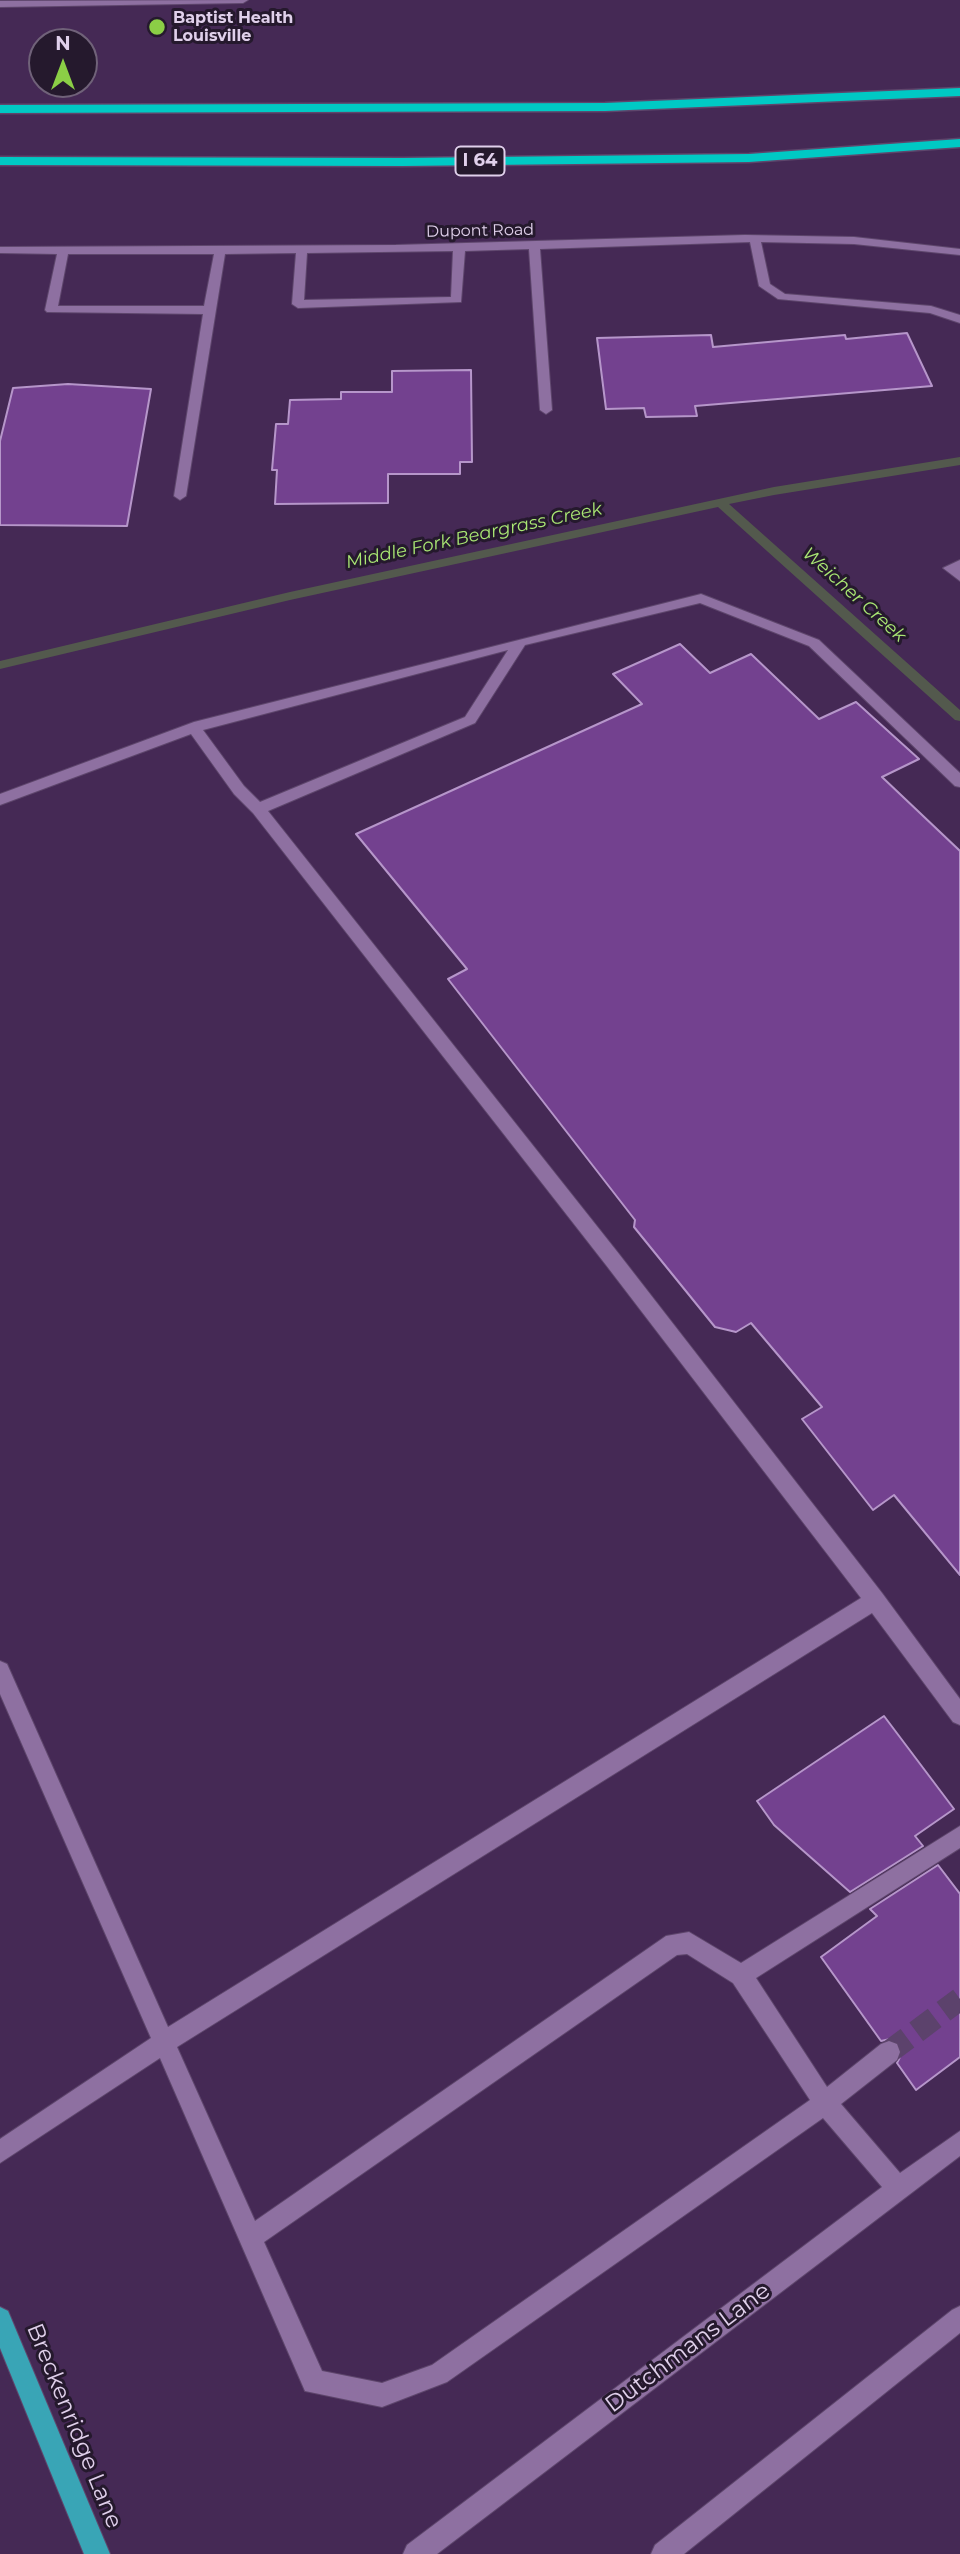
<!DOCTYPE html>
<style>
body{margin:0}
#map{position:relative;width:960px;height:2554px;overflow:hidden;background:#452955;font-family:Montserrat,sans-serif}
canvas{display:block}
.north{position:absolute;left:28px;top:28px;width:70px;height:70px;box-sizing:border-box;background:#25192d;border:2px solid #706279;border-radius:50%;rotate:0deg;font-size:19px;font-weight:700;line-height:28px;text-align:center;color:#e0d0eb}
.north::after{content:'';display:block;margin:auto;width:24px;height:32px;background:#8bce46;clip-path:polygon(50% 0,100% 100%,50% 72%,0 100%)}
</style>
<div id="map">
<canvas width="960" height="2554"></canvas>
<div class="north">N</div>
</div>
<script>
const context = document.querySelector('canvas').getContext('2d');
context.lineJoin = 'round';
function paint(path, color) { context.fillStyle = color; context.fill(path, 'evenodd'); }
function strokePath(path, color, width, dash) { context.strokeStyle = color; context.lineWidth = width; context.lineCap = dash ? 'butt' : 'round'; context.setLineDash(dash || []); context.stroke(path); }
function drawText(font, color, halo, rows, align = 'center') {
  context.font = font + ' Montserrat,sans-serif'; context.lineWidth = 6; context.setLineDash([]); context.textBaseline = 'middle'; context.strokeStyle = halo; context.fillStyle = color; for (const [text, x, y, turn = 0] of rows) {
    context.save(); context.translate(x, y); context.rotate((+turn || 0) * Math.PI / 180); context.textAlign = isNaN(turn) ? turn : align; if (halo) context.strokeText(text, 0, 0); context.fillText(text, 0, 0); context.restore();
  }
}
paint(new Path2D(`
 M960,457V465L774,495L729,504L960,710V721L955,720L718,507L290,600L0,669V661L290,592L774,487Z`), '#53594d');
const building = new Path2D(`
 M907,333L932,386L695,406L697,416L646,417L644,408L606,409L597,338L711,335L713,347L845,335L846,339Z
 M471,370L472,462H460V474H388V503L275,504L277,470H272L276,424H288L290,400L341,399V392H392V371Z
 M68,384L151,389L127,526L0,525V441L13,388Z
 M680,644L710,673L751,654L819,719L856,702L919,759L882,777L960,851V1575L894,1495L873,1510L802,1419L822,1407L751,1323L736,1332L715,1327L634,1227L635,1220L448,979L467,969L356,834L642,704L613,674Z
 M884,1716L954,1809L915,1836L923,1846L850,1892L774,1825L757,1801Z
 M938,1865L960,1894V2057L916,2090L897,2063L902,2053L899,2043L890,2039L881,2041L821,1957L877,1916L870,1909Z`);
paint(building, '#73418f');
strokePath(building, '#b696ca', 2);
strokePath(new Path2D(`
 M889,2052L960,1999`), '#5c426c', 23, [23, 11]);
const minor = new Path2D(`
 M248,0L243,3L0,7V1Z
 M745,235L854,237L960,249V255L854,244L761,242L770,284L785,294L931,306L960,315V323L930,313L778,299L759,286L750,242L540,249L552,410L546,414L540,410L529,249L465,251L461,302L298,308L292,304L296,253L225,254L186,496L180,500L174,496L203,314L47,312L45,310L57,254L0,253V247L396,245ZM453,251L451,297L304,300L307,253ZM68,254H214L204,306H58Z
 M960,560V581L943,568Z
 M701,594L819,640L960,773V787L955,786L809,646L700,603L525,645L475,723L268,811L619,1254L882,1593L960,1699V1725L953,1722L872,1613L177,2047L255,2221L666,1936L689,1932L741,1963L960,1826V1848L756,1978L827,2087L881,2044L889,2041L897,2044L900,2052L897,2060L841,2104L900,2173L960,2131V2156L437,2554H403L407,2545L882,2187L823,2118L447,2382L382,2407L305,2391L160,2058L0,2163V2139L151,2038L0,1694V1661L7,1664L168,2027L861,1598L606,1265L253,813L234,794L191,734L0,805V794L194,722ZM508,650L465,717L260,802L244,786L203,730ZM687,1954L733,1983L810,2100L432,2365L382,2383L322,2371L264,2242L677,1955Z
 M960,2306V2333L684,2554H651L655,2545L952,2310Z`);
const major = new Path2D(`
 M0,2307L8,2311L110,2554H84L0,2348Z`);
const highway = new Path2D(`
 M960,88V96L605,111L0,113V105L605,103Z
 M960,139V147L749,162L403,166L0,165V157L403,158L749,154Z`);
strokePath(minor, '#5e466c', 2);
strokePath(major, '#5e466c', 2);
strokePath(highway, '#5e466c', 3);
paint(minor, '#8e70a1');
paint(major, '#39a5b6');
paint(highway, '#00c9c4');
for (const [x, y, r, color] of [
 [157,27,9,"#8bce46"]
]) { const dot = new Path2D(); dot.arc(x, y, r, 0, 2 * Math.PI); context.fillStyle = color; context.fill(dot); strokePath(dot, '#25192d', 2.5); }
drawText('bold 16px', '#e0d0eb', '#25192d', [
 ["Baptist Health",173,18],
 ["Louisville",173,36]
], 'left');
drawText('16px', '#e0d0eb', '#25192d', [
 ["Dupont Road",480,231,-1]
]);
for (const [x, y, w] of [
 [480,161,49]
]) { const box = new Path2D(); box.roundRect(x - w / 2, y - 14.5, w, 29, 5); context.fillStyle = '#25192d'; context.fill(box); strokePath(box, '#e0d0eb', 2); }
drawText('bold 18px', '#e0d0eb', null, [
 ["I 64",480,161]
]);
drawText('italic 18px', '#aae874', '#25192d', [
 ["Middle Fork Beargrass Creek",474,536,-12],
 ["Weicher Creek",854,595,42]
]);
drawText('23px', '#e0d0eb', '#25192d', [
 ["Dutchmans Lane",688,2348,-37],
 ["Breckenridge Lane",74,2426,68]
]);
</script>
